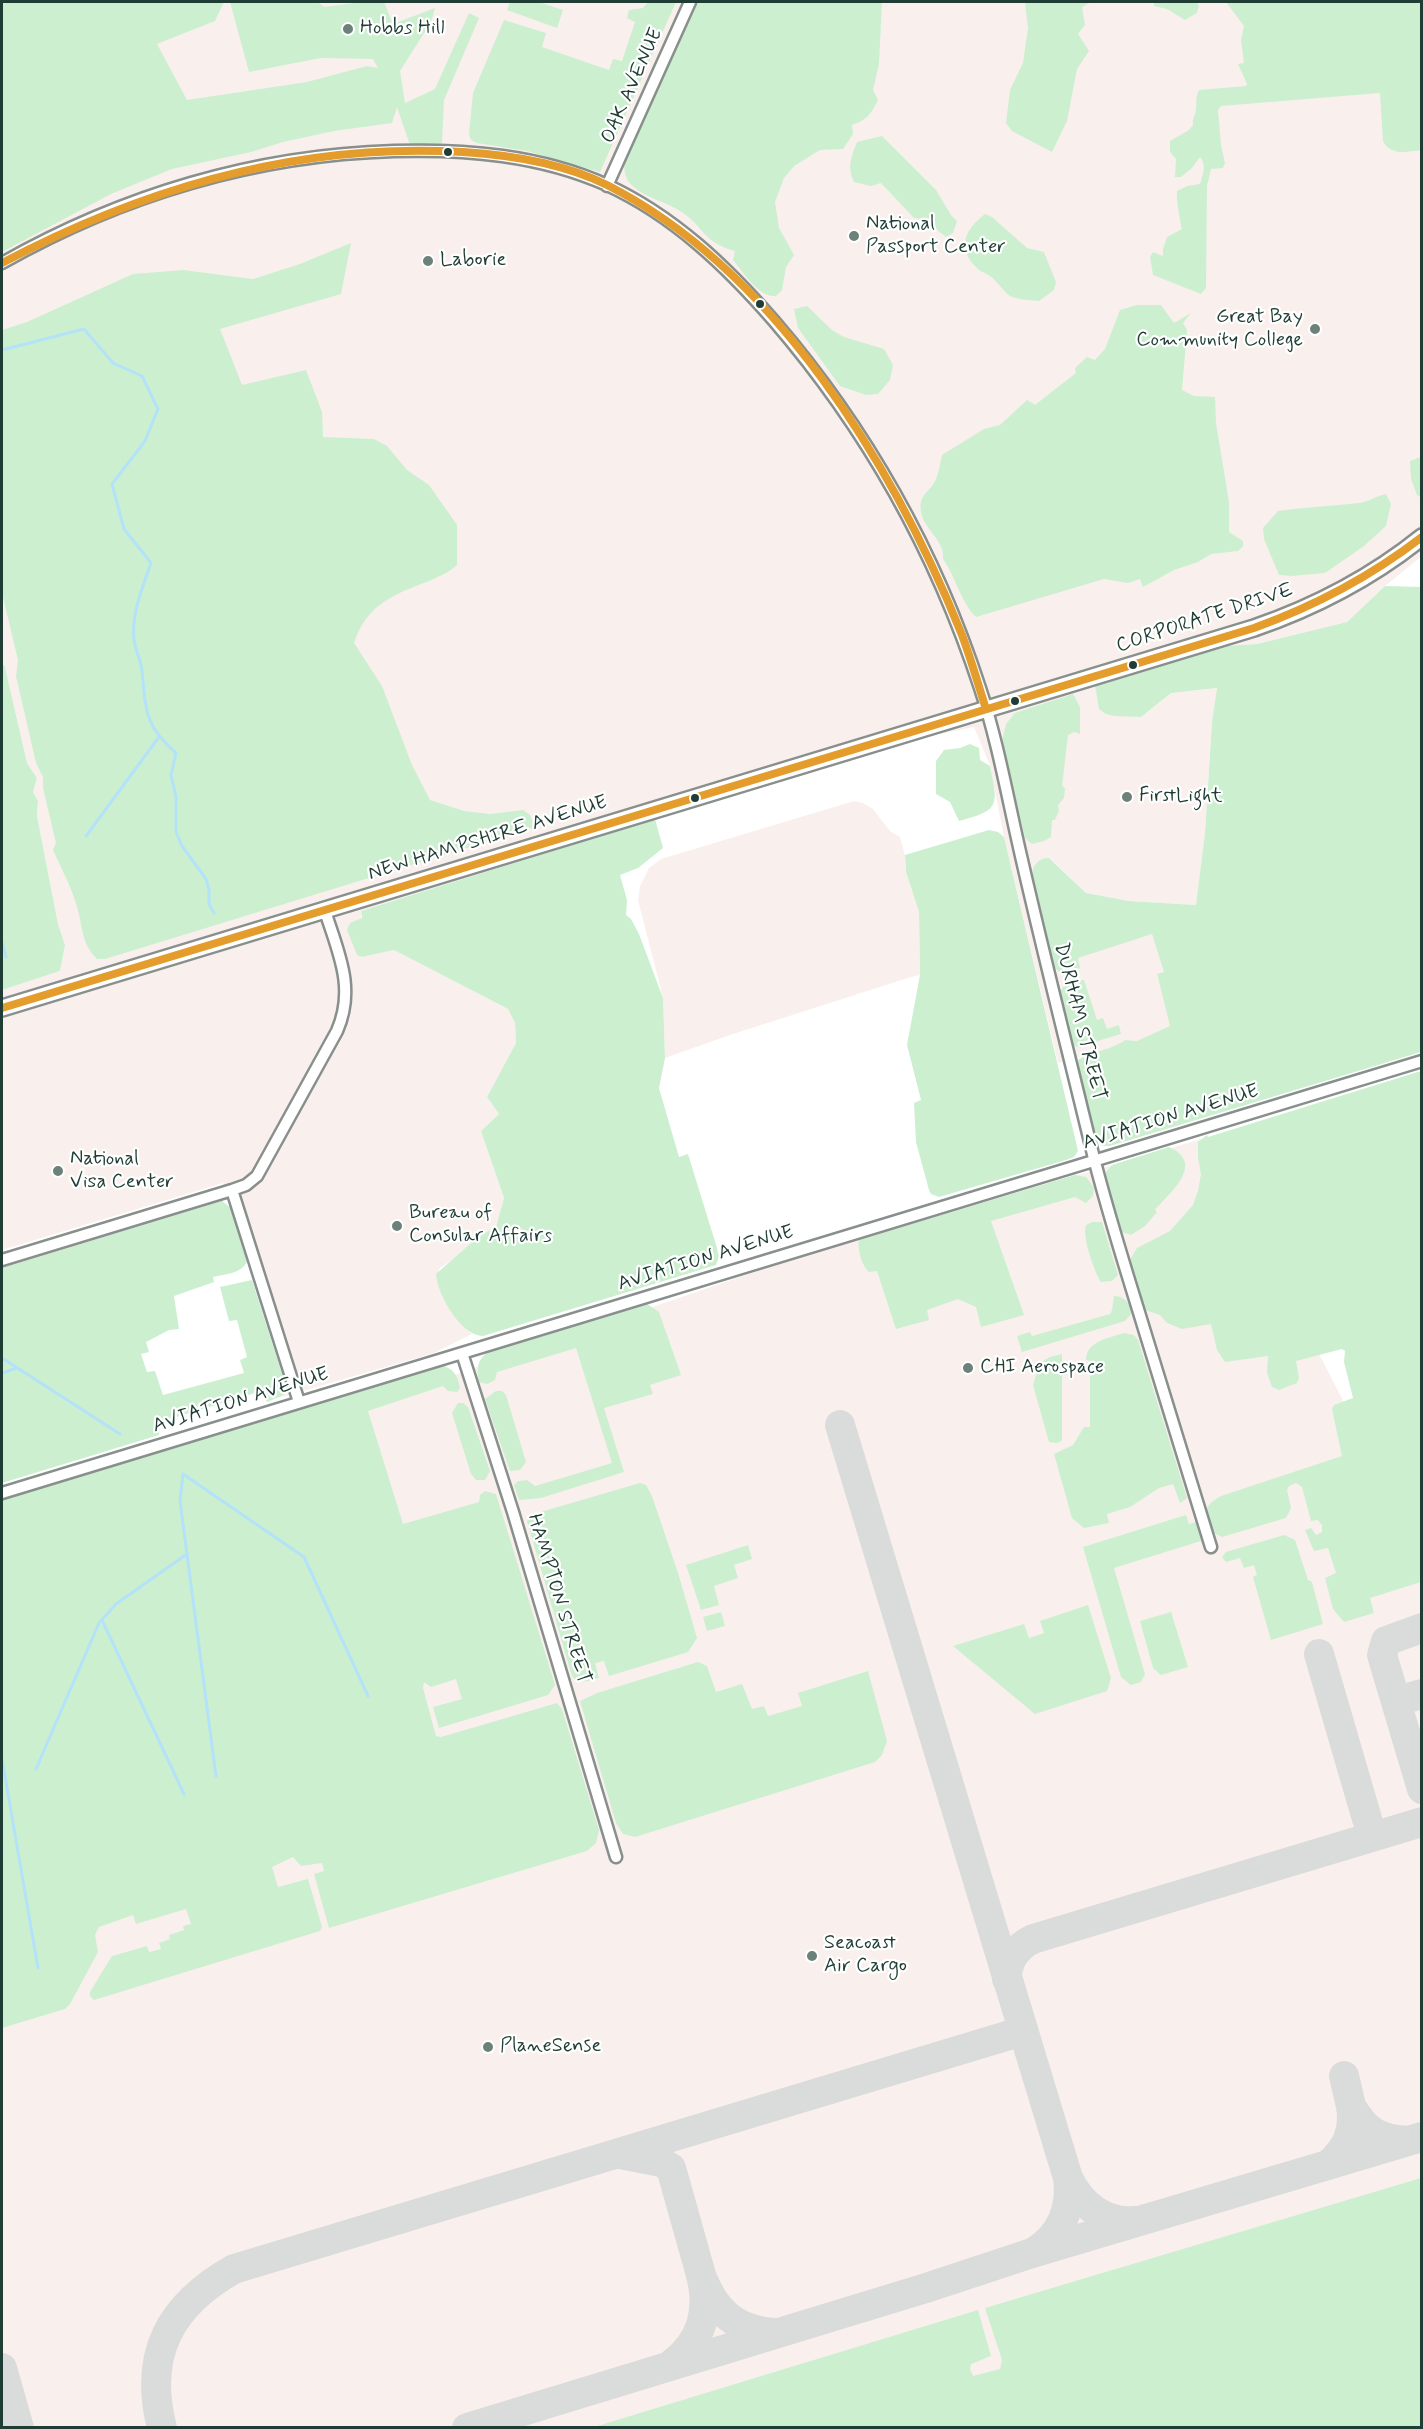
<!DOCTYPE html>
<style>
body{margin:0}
#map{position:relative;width:1423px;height:2429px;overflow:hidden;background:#fff;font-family:Mynerve,sans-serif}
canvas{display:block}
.frame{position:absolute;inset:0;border:3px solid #1f3d34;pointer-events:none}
</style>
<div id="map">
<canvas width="1423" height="2429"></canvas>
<div class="frame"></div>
</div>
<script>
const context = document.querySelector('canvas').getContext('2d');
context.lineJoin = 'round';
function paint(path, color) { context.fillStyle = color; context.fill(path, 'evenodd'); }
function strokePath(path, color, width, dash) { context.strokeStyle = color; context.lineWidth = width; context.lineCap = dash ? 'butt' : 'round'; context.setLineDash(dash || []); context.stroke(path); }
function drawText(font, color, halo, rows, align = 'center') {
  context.font = font + ' Mynerve,sans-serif'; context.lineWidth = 4.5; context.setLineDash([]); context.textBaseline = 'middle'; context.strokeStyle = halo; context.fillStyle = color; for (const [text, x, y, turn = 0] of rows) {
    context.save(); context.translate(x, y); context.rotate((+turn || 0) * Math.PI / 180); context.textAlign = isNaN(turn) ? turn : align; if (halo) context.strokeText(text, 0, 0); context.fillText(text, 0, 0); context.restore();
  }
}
paint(new Path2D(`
 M2,2H1421V557L1385,586L1347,622L1257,644L1227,646L1106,714L1141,717L1171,693L1218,688L1212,722L1205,833L1196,905L1129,901L1086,893L1050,858L1125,941L1152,934L1165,972L1157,975L1171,1026L1151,1037L1137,1041L1125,1040L1114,1048L1058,1063L1004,837L990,766L974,727L914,739L361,911L362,957L394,950L508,1009L515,1023L516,1043L487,1097L499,1114L481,1131L504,1198L496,1227L478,1237L463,1252L439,1269L446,1299L460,1323L472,1334L434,1353L282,1397L285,1394L286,1386L223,1183L2,1250V990L60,971L65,945L58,924L37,816L38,801L33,792L37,778L27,763L5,667L2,663Z
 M854,801L863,803L873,809L890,831L900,837L905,855L906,872L919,912L920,975L911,977L730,1035L665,1058L663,998L638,900L640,886L649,868L661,859Z
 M1208,1137L1374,1461L1421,1519V2427L2,2428V1516L364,1406L804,1255Z`), '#f9f0ed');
paint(new Path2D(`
 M2,2H224L215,21L157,44L187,100L307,82L367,66L378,68L373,59L321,58L249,72L230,2H318L324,7L361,2H384L393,24L435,8L431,22L400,71L405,103L435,89L469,13L479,18L444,100L442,143L410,145L397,107L392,123L334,131L283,142L251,152L172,169L111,194L2,252Z
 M510,2H539L563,10L557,28L507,10Z
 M648,2H676L600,172L527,151L477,143L471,140L469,134L473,93L504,20L546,33L542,47L609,70L613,59L622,61L635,22L627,18L629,10L643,8Z
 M695,2H882L879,64L873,90L878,100C871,114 867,120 852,125L853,134L843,149L820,150L794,166L784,178L775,202L779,228L794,255L786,267L782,290L776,296C759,298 743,272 733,260L735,251C703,243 704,226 680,211C663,200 642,198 628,181C624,174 624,166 624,158Z
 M1025,2H1091L1082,7L1085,25L1078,34L1089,51L1077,69L1067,121L1052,152L1012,131L1006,123L1010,90L1023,63L1028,28Z
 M1154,2H1196L1199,5L1197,13L1185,20L1167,9L1154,6Z
 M1226,2H1421V150C1406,152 1391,156 1383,141L1380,93L1221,106L1218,110L1221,145L1225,163L1223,168L1211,169L1207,186L1206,288L1201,294L1153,275L1150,257L1153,252L1163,256V249L1167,237L1182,229C1180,221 1176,198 1177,191L1187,186L1200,184C1203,174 1207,165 1200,157L1192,168L1181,177H1175L1176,159L1170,152V141L1189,130L1193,125C1192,118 1195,116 1196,110C1197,102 1195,98 1199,90L1246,86L1247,84L1238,64L1244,63L1241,40L1244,26Z
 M882,136L936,190L951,215L957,221L953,233L946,237L923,219L914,218L881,183L871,186L854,182C847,167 851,157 857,142Z
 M985,214L992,217L1027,248L1044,252L1056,282L1054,290L1039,301C1030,300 1018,300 1010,296C1003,291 997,281 990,276C986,273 981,272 978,269C956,249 964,230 985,214Z
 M351,243L341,294L220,329L242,385L306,370L322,412L323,437L374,439L387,446L407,470L429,485L457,525V565C448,573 440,576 429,581C393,595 367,604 354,643L382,686L412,765L430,800L464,811L490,814L523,810L530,815L535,827L105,959H97C81,943 83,927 77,907C72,888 61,868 53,850L56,843L43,788V777L36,763L16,676L18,660L2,593V330L27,322L133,274L183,270L253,279L300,264Z
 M1137,305H1161L1174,323L1191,313L1183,323L1187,330L1182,390L1194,396L1215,397L1216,423L1229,502V532L1243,541V546L1238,551L1211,554L1198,562L1174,570L1143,587L1140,579L1128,583L1104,579L976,617C960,601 956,577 943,559C945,540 924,530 921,512C918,493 931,492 936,479C939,472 940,463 942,455L984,429L1000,425L1027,400L1035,405L1076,373L1075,368L1087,357L1095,360L1105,349L1120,310Z
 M807,306L832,330L844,337L884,349L893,365L890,380L878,394L866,395L840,386L798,328L794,309Z
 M1421,457V497L1417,495L1411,479L1410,461Z
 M1386,494L1391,504L1386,526L1364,546L1325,573L1292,576L1279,575L1264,539L1263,528L1278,511C1305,507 1332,506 1359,503C1368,502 1376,496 1386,494Z
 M1385,586L1421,587V1052L1110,1146H1102L1094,1138L1077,1061C1085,1053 1110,1051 1125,1040L1137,1041L1170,1026L1157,974L1164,972L1152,934L1078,958L1080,968L1062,974L1054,967L1032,875C1033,864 1039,858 1049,858L1086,893L1129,901L1196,905L1205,833L1212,722L1217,688L1171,693L1141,717L1114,716L1106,714L1099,709L1095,685L1227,646L1257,644L1347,622Z
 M2,663L5,667L27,763L37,778L33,792L38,801L37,816L58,924L65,945L60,971L2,990Z
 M1073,694L1080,707V734L1074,732L1068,735L1062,786L1065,788L1064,798L1058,805L1059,811L1055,820H1052L1051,837L1044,841L1032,844L1025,838L1002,741L1006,724L1015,713Z
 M970,744L979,748L980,760L990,766C998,805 1001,810 959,821L950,802L936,794V761L944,750L960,748Z
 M655,819L663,848L638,868L620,875L627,900L626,915L631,919L639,934L663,998L665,1058L659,1088L679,1157L688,1154L717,1248L719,1257L716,1265L483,1336C461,1336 437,1294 436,1274L478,1237L496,1227L504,1198L481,1131L499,1114L487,1097L516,1043L515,1023L508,1009L394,950L362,957L357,955L347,930L350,923L362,918L361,911Z
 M989,830L998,832L1004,837L1078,1151L1074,1157L1066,1160L939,1197L931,1194L929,1190L916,1142L914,1103L921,1100L907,1045L920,975L919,912L906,872L905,855Z
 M1080,980H1084L1097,1020L1103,1018L1107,1029L1119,1025L1121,1034L1078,1047L1073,1045L1060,991L1065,985Z
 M1421,1071V1582L1370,1598L1374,1613L1344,1622L1333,1609L1325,1578L1336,1573L1328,1548L1314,1551L1305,1530L1311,1528L1316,1535L1322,1532V1525L1318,1520L1311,1521L1302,1487L1296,1483L1289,1486L1287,1490L1291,1508L1286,1518L1222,1537L1214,1533C1206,1512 1200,1508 1221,1496L1342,1456L1332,1409L1334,1405L1353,1398L1344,1362L1345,1351L1342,1349L1296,1361L1299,1378L1297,1383L1279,1390L1272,1387L1267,1373L1268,1356L1225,1362L1217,1350L1211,1324L1182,1329L1167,1323L1160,1315L1145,1310L1130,1265L1131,1258L1137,1248L1170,1231L1193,1205L1198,1191L1201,1174L1198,1158V1142L1207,1135L1208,1137Z
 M1169,1147C1207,1164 1168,1194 1155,1210L1157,1212L1145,1226L1131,1235L1122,1232L1118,1227L1105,1181L1106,1172L1112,1165Z
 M1075,1175L1086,1177L1094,1188L1093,1196L1086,1203L1075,1197L991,1221L1024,1315L981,1327L976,1307L958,1299L927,1310L929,1320L896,1329L877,1271L869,1272C862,1266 857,1249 859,1240Z
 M222,1201L231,1208L247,1262C240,1274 226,1274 213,1277L214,1282L174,1296L179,1329L169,1330L146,1342L149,1352L141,1354L147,1372L155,1371L163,1395L244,1373L240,1360L247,1357L237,1320L229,1321L220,1287L252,1280L286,1386L284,1395L267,1402L262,1395L255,1393L160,1422L159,1435L2,1483V1268Z
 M1092,1222H1102L1118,1275L1112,1281L1101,1282C1094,1271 1082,1237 1086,1225Z
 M1114,1296C1124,1296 1131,1303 1131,1314L1125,1321L1022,1352L1017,1336L1030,1332L1032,1336L1110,1314L1112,1310Z
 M647,1304L659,1312L681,1375L650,1385L653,1394L604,1408L624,1472L541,1498L519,1500L514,1485L518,1481L527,1480L535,1486L612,1463L576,1348L497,1372L495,1380L487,1384L479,1382C477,1369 476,1361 488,1352Z
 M1124,1333L1134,1335L1138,1340L1187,1498L1180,1503L1173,1484L1159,1488L1130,1507L1107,1514L1109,1523L1084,1528L1072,1518L1054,1454L1073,1445L1084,1427H1090V1361L1086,1360C1086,1341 1109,1338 1124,1333Z
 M1062,1354V1440L1058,1443L1049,1442L1033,1385L1040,1363L1050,1357Z
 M444,1366C455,1370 458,1377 460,1388L457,1392L448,1391L443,1386L368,1411L403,1524L479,1502L480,1495L485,1491L496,1494L555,1685L548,1695L439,1728L433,1707L462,1699L456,1679L431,1687L424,1682L423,1688L436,1736L441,1737L557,1703L562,1709L599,1830L596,1843L587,1851L329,1928L314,1874L324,1871L322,1863L301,1866L293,1857L272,1867L278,1887L308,1879L322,1927L320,1931L94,2000L90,1996V1992L112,1956L147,1946L149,1952L161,1949L159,1943L170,1939L169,1935L184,1930L183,1926L191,1924L186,1909L136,1924L133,1915L99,1927L95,1935L98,1952L70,2004L65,2009L2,2028V1500Z
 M496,1391H502L506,1395L526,1462L520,1470L510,1471L485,1399Z
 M458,1403H463L468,1407L490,1471L485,1480H476L471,1474L452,1413Z
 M640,1483L646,1485L652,1496L678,1573L697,1638L688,1652L609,1676L604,1661L595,1663L599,1678C589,1681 579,1685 572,1676L527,1521L529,1517L544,1511Z
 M1186,1515L1189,1524L1196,1522L1201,1541L1114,1568L1145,1674L1141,1682L1131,1685L1121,1677L1083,1547Z
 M1284,1535L1295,1540L1308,1580L1312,1582L1323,1624L1271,1640L1253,1577L1257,1575L1254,1565L1244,1568L1240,1558L1226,1562L1222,1557L1226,1552Z
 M748,1545L752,1559L734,1565L738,1578L714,1586L719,1605L701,1610L686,1565Z
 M1088,1605L1111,1678L1107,1691L1035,1714L953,1646L1024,1624L1029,1638L1044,1633L1040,1621Z
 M721,1612L725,1626L707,1631L703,1617Z
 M1171,1612L1188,1667L1161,1675L1153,1668L1140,1621Z
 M698,1662L707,1666L716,1692L742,1684L752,1709L764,1706L768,1716L802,1706L798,1693L868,1671L887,1741L882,1755L875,1762L635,1837L623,1834L616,1823L580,1701L597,1693Z
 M1421,2178V2427H594L978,2310L991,2356L971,2364L970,2369L973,2376L1000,2369L1002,2360L985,2308Z`), '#ccefd0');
strokePath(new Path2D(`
 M2,350L84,329L113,363L142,376L158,409L145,441L112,484L124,529L151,563C143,586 131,614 134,639C135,650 141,660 142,671C146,710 144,725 176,753L171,775L176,797V832L182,846L206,879L209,890V904L214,913
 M86,836L159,737
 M2,942L6,957
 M2,1358L120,1434
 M2,1373L17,1368
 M102,1620L184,1794
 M2,1759L38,1968
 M36,1769L99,1623L116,1604L187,1554
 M216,1776L180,1501L183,1474L304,1557L368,1696`), '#b4e2f9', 3);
strokePath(new Path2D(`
 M840,1425L1068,2178C1081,2205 1105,2224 1135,2221
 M1422,1628L1386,1641L1382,1655L1422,1789
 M1319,1654L1367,1819
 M1411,1697L1422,1694
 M1007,1979C1007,1961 1016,1947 1033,1939L1422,1822
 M1344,2076L1351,2106
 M620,2154L661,2162L671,2168L701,2275
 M1328,2165C1347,2148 1355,2132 1351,2106C1366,2132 1379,2139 1408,2141
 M1034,2252C1061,2236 1072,2208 1068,2178
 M672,2364C702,2341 710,2311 701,2275C715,2312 736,2331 777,2333
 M2,2368L19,2428
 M162,2428C143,2354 170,2305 234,2269L1023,2031
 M467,2428L926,2288L1032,2253L1422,2137`), '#dadcdc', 30);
const street = new Path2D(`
 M607,186L690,2
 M2,263C122,195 255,155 394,151C466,149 540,155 607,185C674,216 726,266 774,321C866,428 936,553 980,688C998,742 1008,800 1021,856C1043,952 1067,1047 1090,1142C1104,1201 1123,1260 1141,1319C1164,1395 1187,1471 1211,1547
 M232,1190L299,1402
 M2,1260L232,1190L246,1185L257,1176L337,1031C356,988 338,952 325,911
 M462,1353L513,1512L616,1857
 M2,1493L1422,1061`);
const secondary = new Path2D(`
 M2,1008L1254,628C1315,607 1371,578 1422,537`);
strokePath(street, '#898f8d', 15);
strokePath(secondary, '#898f8d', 20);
strokePath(street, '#fff', 10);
strokePath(secondary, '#fff', 15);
strokePath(new Path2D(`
 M2,263C146,187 299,142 463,152C511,155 563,163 607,185C775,270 894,466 962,635C971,659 978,684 986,709
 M2,1008L1254,628C1315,606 1370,577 1422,537`), '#e49c2d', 8);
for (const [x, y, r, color] of [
 [348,29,6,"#6d817b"],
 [448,152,5,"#1f3d34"],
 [854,236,6,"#6d817b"],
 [428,261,6,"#6d817b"],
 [760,304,5,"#1f3d34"],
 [1315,329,6,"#6d817b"],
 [1133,665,5,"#1f3d34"],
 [1015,701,5,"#1f3d34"],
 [1127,797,6,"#6d817b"],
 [695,798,5,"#1f3d34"],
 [58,1171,6,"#6d817b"],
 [397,1226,6,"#6d817b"],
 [968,1368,6,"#6d817b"],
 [812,1956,6,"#6d817b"],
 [488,2047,6,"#6d817b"]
]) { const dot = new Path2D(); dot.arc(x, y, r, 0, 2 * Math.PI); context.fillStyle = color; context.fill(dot); strokePath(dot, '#fff', 2); }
drawText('20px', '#1f3d34', '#fff', [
 ["Hobbs Hill",360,29],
 ["National",866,225],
 ["Passport Center",866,248],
 ["Laborie",440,261],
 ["Great Bay",1303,318,"right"],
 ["Community College",1303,341,"right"],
 ["FirstLight",1139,797],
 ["National",70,1160],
 ["Visa Center",70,1183],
 ["Bureau of",409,1214],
 ["Consular Affairs",409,1237],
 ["CHI Aerospace",980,1368],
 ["Seacoast",824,1944],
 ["Air Cargo",824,1967],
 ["PlaneSense",500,2047]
], 'left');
drawText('20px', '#1f3d34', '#fff', [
 ["OAK AVENUE",633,86,-66],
 ["CORPORATE DRIVE",1205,619,-18],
 ["NEW HAMPSHIRE AVENUE",488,839,-17],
 ["DURHAM STREET",1079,1022,76],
 ["AVIATION AVENUE",1171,1118,-17],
 ["AVIATION AVENUE",706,1259,-17],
 ["AVIATION AVENUE",241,1401,-17],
 ["HAMPTON STREET",558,1599,73]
]);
</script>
